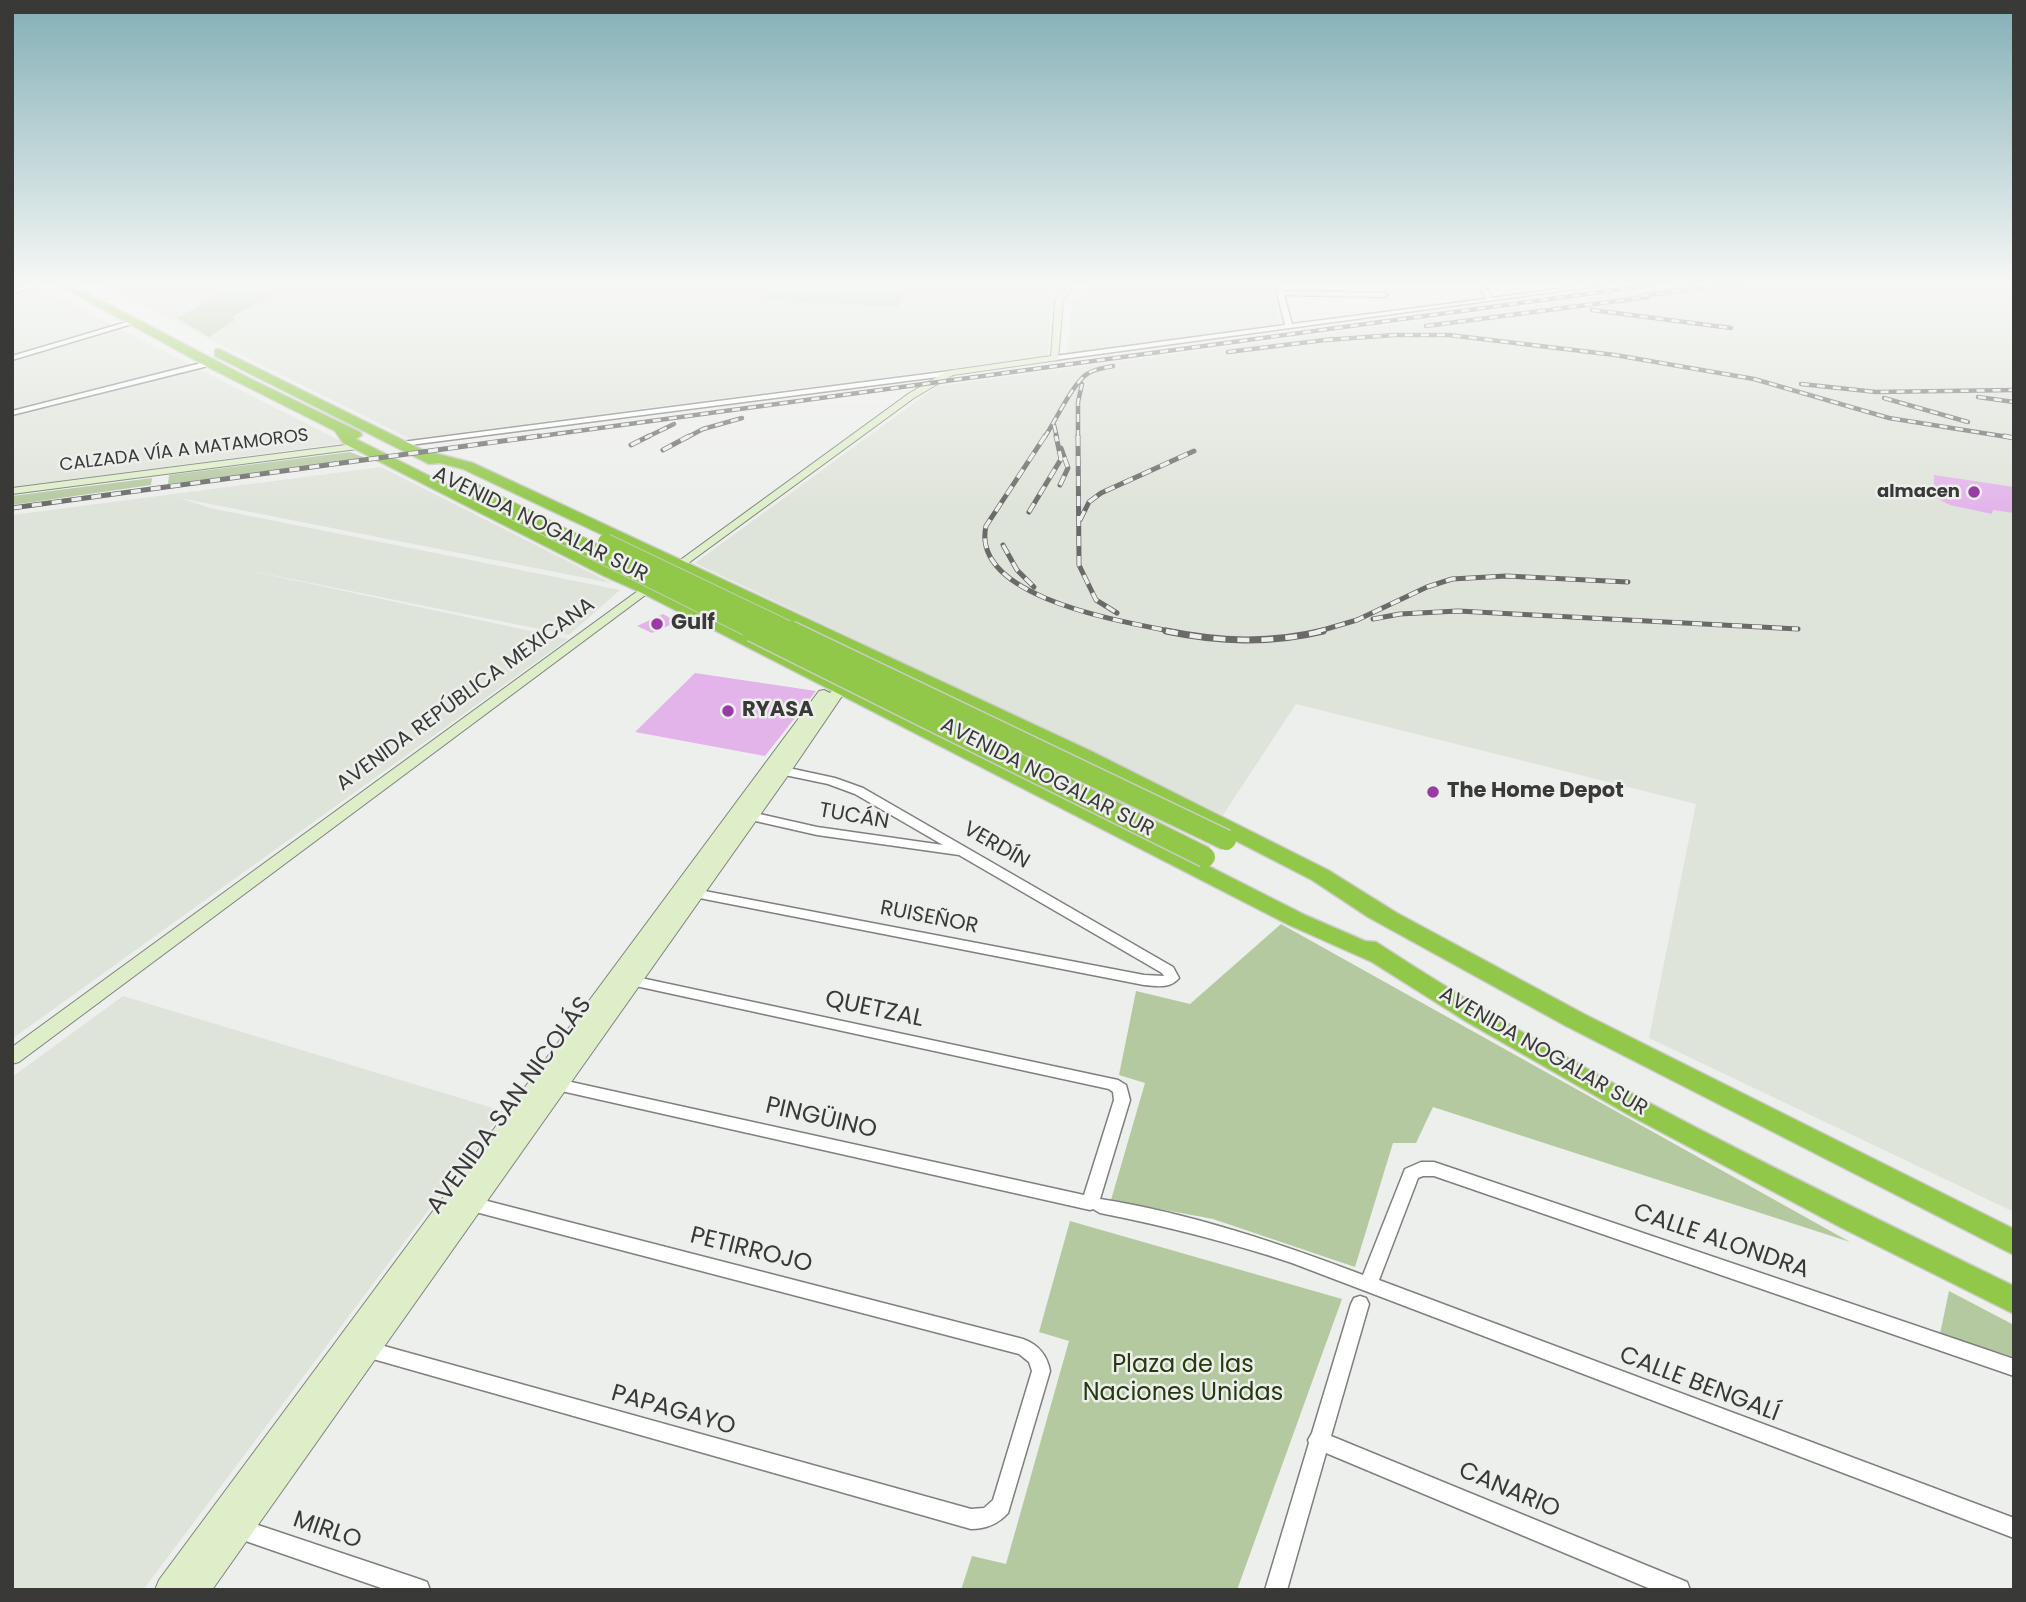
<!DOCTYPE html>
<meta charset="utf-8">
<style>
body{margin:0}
#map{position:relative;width:2026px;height:1602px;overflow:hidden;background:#edefec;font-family:Poppins,sans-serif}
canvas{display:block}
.frame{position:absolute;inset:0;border:14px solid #393938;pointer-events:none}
</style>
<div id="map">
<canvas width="2026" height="1602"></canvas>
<div class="frame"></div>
</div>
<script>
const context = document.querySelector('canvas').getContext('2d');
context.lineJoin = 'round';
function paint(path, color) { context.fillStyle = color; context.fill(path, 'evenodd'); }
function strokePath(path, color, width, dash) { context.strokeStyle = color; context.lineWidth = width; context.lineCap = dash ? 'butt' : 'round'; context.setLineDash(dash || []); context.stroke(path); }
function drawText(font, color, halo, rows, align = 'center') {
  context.font = font + ' Poppins,sans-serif'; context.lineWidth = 5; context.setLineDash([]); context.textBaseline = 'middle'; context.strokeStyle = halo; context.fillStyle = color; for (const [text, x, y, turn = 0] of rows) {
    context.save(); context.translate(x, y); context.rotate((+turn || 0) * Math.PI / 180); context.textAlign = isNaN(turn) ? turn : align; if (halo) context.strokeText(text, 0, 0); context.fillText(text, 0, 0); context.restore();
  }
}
paint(new Path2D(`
 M12,285H34L345,443L12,487Z
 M101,285H1065L1052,295L1048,356L410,439Z
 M1090,285H1272L1281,325L1067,354L1072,300Z
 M1682,285H2014V1212L1649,1038L1696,804L1296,704L1223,815L695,563L937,386Z
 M381,467L611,583L180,498L210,508L620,590L569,635L237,568L568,639L12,1039V515Z
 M123,996L503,1111L143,1590H12V1077Z`), '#dfe4da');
paint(new Path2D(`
 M778,285H913L898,307L764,300Z
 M223,293L274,294L232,317L235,320L209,337L177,318Z
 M350,452L366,458L168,484L169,475Z
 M152,478L151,485L12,505V496Z
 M1281,924L1850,1242L1433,1107L1416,1143H1393L1355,1267L1213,1219L1111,1200L1145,1083L1119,1075L1136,991L1190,1004Z
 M1070,1221L1342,1299L1237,1590H961L972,1556L1006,1564L1069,1341L1039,1332Z
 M1949,1291L2014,1325V1357L1940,1334Z`), '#b4c9a0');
paint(new Path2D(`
 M1934,475L2014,487V513L1993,510L1992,514L1950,505L1934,497Z
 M663,614L677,622L652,633L637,626Z
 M695,673L816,691L765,756L635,732Z`), '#e3b4ea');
const street = new Path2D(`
 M30,285H41L12,294V290Z
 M1275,285H1281L1283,291L1384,293L1387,295L1384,297L1284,295L1292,324L1486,299L1478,285H1484L1492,298L1587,285H1605L1055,360L1051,358L1055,356L1285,325Z
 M130,321L132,322V324L12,360V356Z
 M209,361H212V365L12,415V411Z
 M950,371H953V375L402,446L398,444L402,442Z
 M784,767L835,778L863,788L1173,967L1179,978C1170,989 1157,986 1144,985L684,895L682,892L689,888L1144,975L1164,976L1162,973L959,855L817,835L738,817L736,814L738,811L742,810L817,827L943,845L855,794L828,784L780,774L778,771L780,768Z
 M627,975L1118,1080L1126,1085L1130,1100L1100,1199C1190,1213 1278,1243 1363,1275L1405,1169L1421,1162H1434L2014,1359V1376L1434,1176H1423L1418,1178L1379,1280L2014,1518V1538L1292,1263C1229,1242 1165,1226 1100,1213L1093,1209L1090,1210L548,1088L545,1084L548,1080L553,1078L1084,1195L1114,1100L1113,1092L1109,1089L622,983L620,980L622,977Z
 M468,1196L1023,1339C1039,1345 1047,1355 1050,1371L1008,1513C998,1524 986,1529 971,1529L359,1355L357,1349L359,1343L366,1341L971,1509L984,1508L993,1500L1032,1371L1029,1362L1019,1354L468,1210L462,1208L460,1203L462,1198Z
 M1360,1296L1366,1298L1369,1304L1331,1436L1687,1582L1690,1590H1653L1326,1453L1287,1590H1265L1309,1443L1308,1440L1312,1433L1351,1304L1354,1298Z
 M237,1518L419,1579L427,1582L430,1590H387L237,1538L230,1535L227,1528L230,1521Z`);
const secondary = new Path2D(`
 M1067,285H1075L1063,300L1058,360L953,375L914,398L683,567L19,1062L12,1064V1047L908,394L947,371L1051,356L1055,300Z
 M361,443L365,444V448L12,494V488Z
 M848,673L855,677L789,774L212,1590H155L159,1580L819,691L824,690L830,693L843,674Z`);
const highway = new Path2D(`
 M59,285H72L249,378L360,432L362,435L356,439L616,570L654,585L1305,915L1365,941L1376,942C1578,1075 1798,1180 2014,1286V1314L1842,1228L1629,1115L1467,1022L1372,962L1289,925L642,593L604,576L343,443L335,431L204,365Z
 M219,349L423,450L473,463L1091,751L1328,870L1397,913L1584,1014L2014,1229V1255L1566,1026L1368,917L1312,880L1077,759L463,469L440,463L429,464L215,356V350Z`);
strokePath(street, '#7e807d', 3);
strokePath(secondary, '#7e807d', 2);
strokePath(highway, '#cccccb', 3);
paint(street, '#fff');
paint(secondary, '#deeec9');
paint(highway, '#91c84a');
const railFar2 = new Path2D(`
 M1714,289L1741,285
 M1641,296L1724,285
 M1592,310L1731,328
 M1426,326L1648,297
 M1325,340L1395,335H1449L1615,355L1754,379L1889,418L2014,438
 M1228,352L1333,339
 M1801,384L1876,392L2014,390
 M1978,397L2014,402
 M1884,398L1968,422
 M1054,425L1057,438
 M526,438L1653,285
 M645,438L674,424
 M686,438L703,429L742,418
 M1044,438C1055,422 1073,383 1087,374C1094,369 1104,368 1113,366
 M1078,438V402L1082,384`);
const railFar1 = new Path2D(`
 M1045,436L986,526C970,598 1125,622 1175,632
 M1078,436L1079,565L1096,600L1117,613
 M2004,436L2014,438
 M631,445L649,436
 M663,450L689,436
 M1060,485L1068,468L1061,448
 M12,508L539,436
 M1029,512L1061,459L1056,436
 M1080,520L1089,502L1101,493L1194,451
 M1003,545L1017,570L1034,587
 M1373,619L1400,614L1458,611L1798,629
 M1316,632L1357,620L1427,587L1452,579L1506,576L1628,582`);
const rail = new Path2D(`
 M1166,631C1220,642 1269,644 1323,631`);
strokePath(railFar2, '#6a6b69', 4.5);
strokePath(railFar1, '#6a6b69', 5);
strokePath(rail, '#6a6b69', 7);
strokePath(railFar2, '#edefec', 2.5, [8]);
strokePath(railFar1, '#edefec', 3.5, [10]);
strokePath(rail, '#edefec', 4.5, [12]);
const highwayBridgeFar1 = new Path2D(`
 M465,487L756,632
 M606,542L794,632`);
const highwayBridge = new Path2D(`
 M752,631L1205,857
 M790,631L1226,840`);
strokePath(highwayBridgeFar1, '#cccccb', 18, []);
strokePath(highwayBridge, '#cccccb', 23, []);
strokePath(highwayBridgeFar1, '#91c84a', 16);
strokePath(highwayBridge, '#91c84a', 20);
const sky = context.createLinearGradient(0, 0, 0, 509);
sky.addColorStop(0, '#82afb6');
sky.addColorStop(0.56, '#f7f8f6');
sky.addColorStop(1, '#f7f8f600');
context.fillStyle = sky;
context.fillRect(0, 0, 2026, 509);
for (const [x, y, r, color] of [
 [1974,492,7,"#983ba5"],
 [657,624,7,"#983ba5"],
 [728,711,7,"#983ba5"],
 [1433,792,7,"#983ba5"]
]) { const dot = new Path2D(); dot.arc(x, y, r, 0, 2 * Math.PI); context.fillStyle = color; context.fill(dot); strokePath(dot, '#edefec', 2.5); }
drawText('18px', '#393938', '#edefec', [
 ["CALZADA VÍA A MATAMOROS",184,451,-7]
]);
drawText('bold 18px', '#393938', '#edefec', [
 ["almacen",1960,492]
], 'right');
drawText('21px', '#393938', '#edefec', [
 ["AVENIDA NOGALAR SUR",540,525,26],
 ["AVENIDA REPÚBLICA MEXICANA",466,695,-36],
 ["AVENIDA NOGALAR SUR",1047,778,27],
 ["TUCÁN",854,817,10],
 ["VERDÍN",996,846,30],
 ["RUISEÑOR",929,918,11],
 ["AVENIDA NOGALAR SUR",1543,1052,30]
]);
drawText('bold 21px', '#393938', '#edefec', [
 ["Gulf",671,624],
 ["RYASA",742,711],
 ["The Home Depot",1447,792]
], 'left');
drawText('24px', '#393938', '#edefec', [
 ["QUETZAL",874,1010,12],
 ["AVENIDA SAN NICOLÁS",510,1106,-54],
 ["PINGÜINO",821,1119,13],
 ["CALLE ALONDRA",1721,1242,19],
 ["PETIRROJO",751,1251,14],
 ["CALLE BENGALÍ",1699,1385,21],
 ["PAPAGAYO",673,1411,16],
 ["CANARIO",1509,1491,23],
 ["MIRLO",327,1531,19]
]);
drawText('24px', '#263a0d', '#edefec', [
 ["Plaza de las",1183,1366],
 ["Naciones Unidas",1183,1394]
]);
</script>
